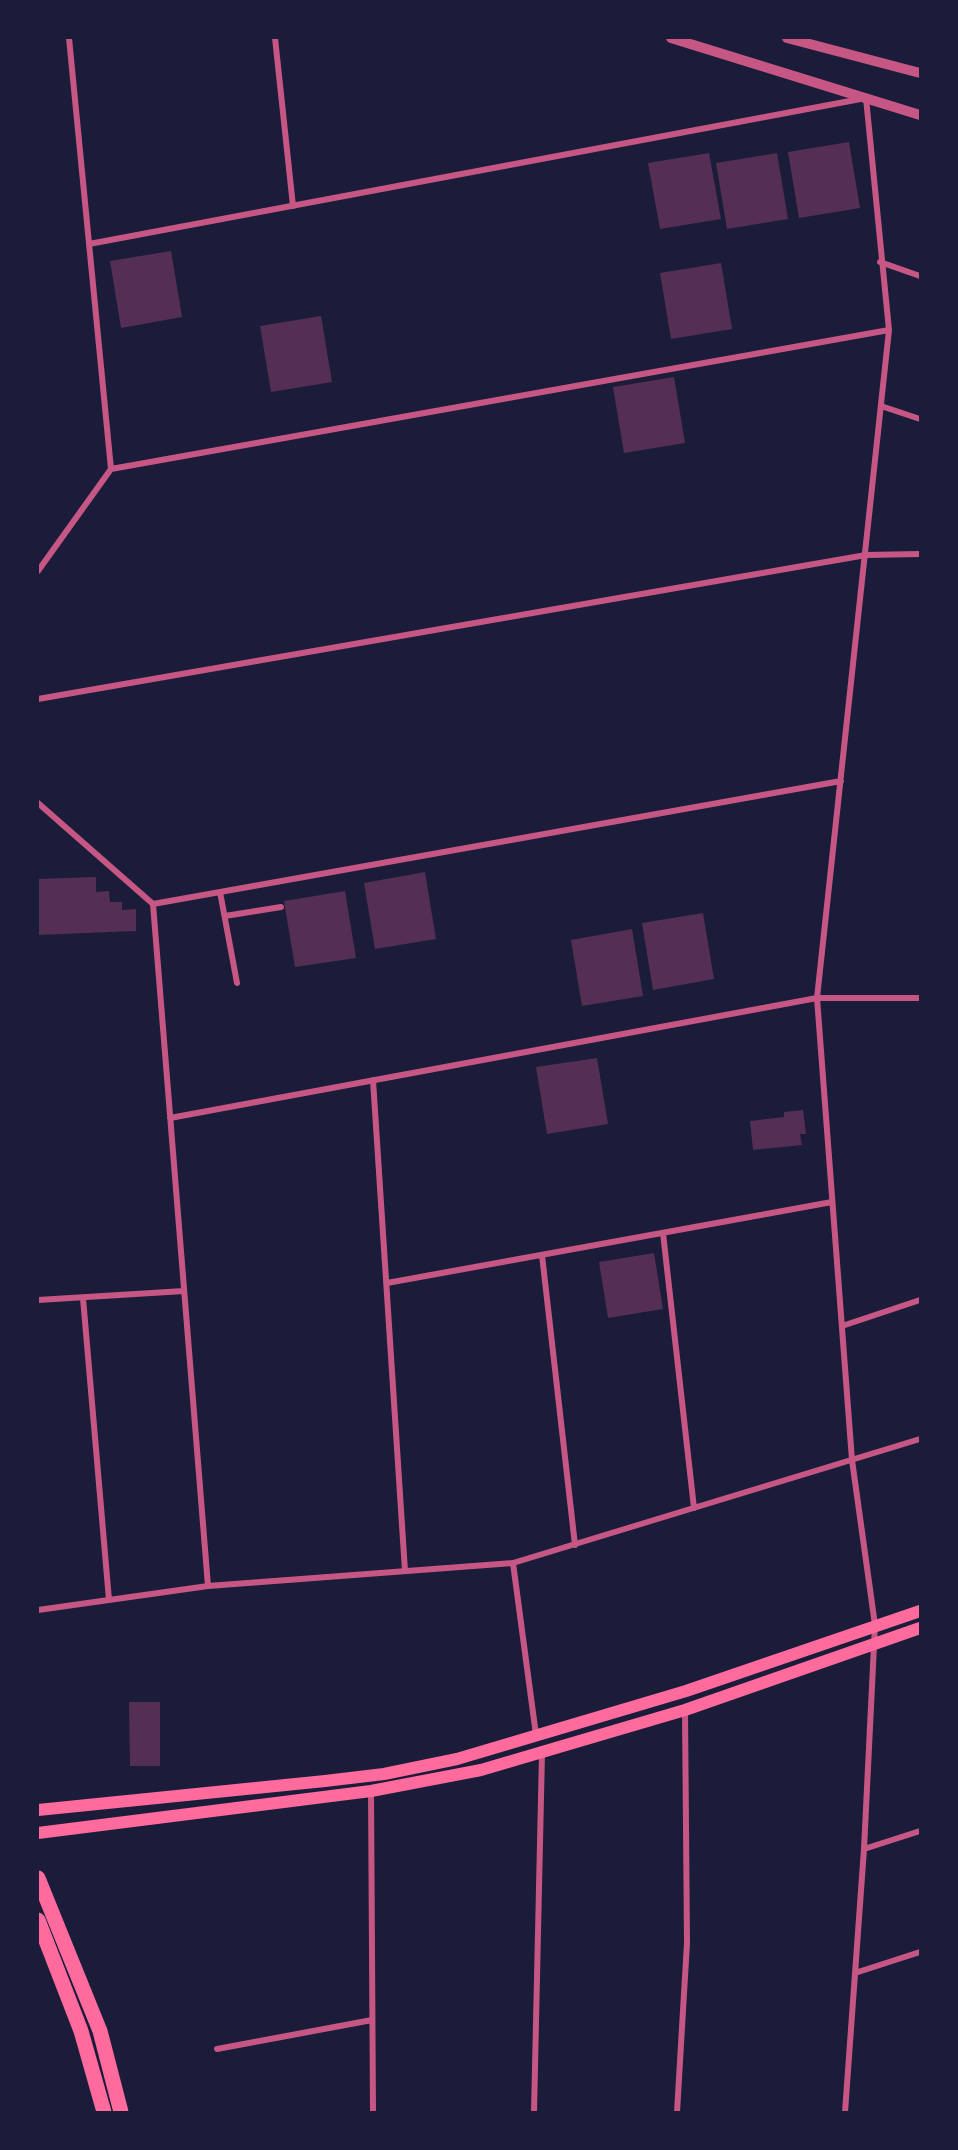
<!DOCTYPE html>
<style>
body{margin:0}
#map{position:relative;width:958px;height:2150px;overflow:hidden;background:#1b1b3a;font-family:Helvetica,sans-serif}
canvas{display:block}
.frame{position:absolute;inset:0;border:39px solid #1b1b3a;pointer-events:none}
</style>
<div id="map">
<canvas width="958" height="2150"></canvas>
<div class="frame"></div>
</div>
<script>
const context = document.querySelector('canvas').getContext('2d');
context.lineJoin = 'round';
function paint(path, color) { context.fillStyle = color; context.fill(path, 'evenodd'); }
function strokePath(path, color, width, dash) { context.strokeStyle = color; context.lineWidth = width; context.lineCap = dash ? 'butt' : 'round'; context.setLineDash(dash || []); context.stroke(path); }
paint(new Path2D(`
 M849,142L860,208L799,218L788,152Z
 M709,153L721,219L660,229L648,163Z
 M777,153L788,219L727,229L716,163Z
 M171,251L182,317L121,328L110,261Z
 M721,263L732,329L671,339L660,273Z
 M321,316L332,382L271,392L260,326Z
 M674,377L685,443L624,453L613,387Z
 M425,872L436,939L375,949L364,883Z
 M96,877V892L109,891L110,902H122V910L136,909V931L38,935V879Z
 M345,891L356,958L295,967L284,901Z
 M703,913L714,979L653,990L642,923Z
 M632,929L643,996L582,1006L571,940Z
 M597,1058L608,1124L547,1134L536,1067Z
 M803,1110L806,1134H800L802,1145L753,1150L750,1121L784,1117V1112Z
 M654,1253L663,1309L608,1318L599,1262Z
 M129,1702H160V1766H130Z`), '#542f53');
strokePath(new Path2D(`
 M275,38L293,206
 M89,244L866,98L889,330L817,998L852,1460L875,1625L864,1849L845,2112
 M880,262L920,276
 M881,406L920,419
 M111,469L889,330
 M38,571L111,469L69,38
 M38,699L866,555L920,554
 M38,803L153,904L841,781
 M220,892L237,983
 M153,904L208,1586
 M225,916L281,907
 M373,1080L405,1571
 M170,1118L817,998H920
 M663,1233L694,1508
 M542,1255L575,1545
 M387,1283L832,1202
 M83,1298L109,1600
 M38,1300L184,1291
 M842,1326L920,1300
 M513,1563L536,1735
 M38,1610L208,1586L513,1563L920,1439
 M371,1791L373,2112
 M864,1849L920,1831
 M855,1973L920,1952
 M217,2049L372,2020
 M534,2112L542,1753
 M677,2112L687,1943L685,1711`), '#c65784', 6);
strokePath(new Path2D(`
 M671,38L920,115
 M787,38L920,73`), '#c65784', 10);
strokePath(new Path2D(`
 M38,1810L325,1781L384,1774L457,1759L686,1691L920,1611
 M38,1833L371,1791L481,1770L685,1710L920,1628`), '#ff6b9d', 12);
strokePath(new Path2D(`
 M38,1878L100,2031L121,2112
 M38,1920L81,2031L104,2112`), '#ff6b9d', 15);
</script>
